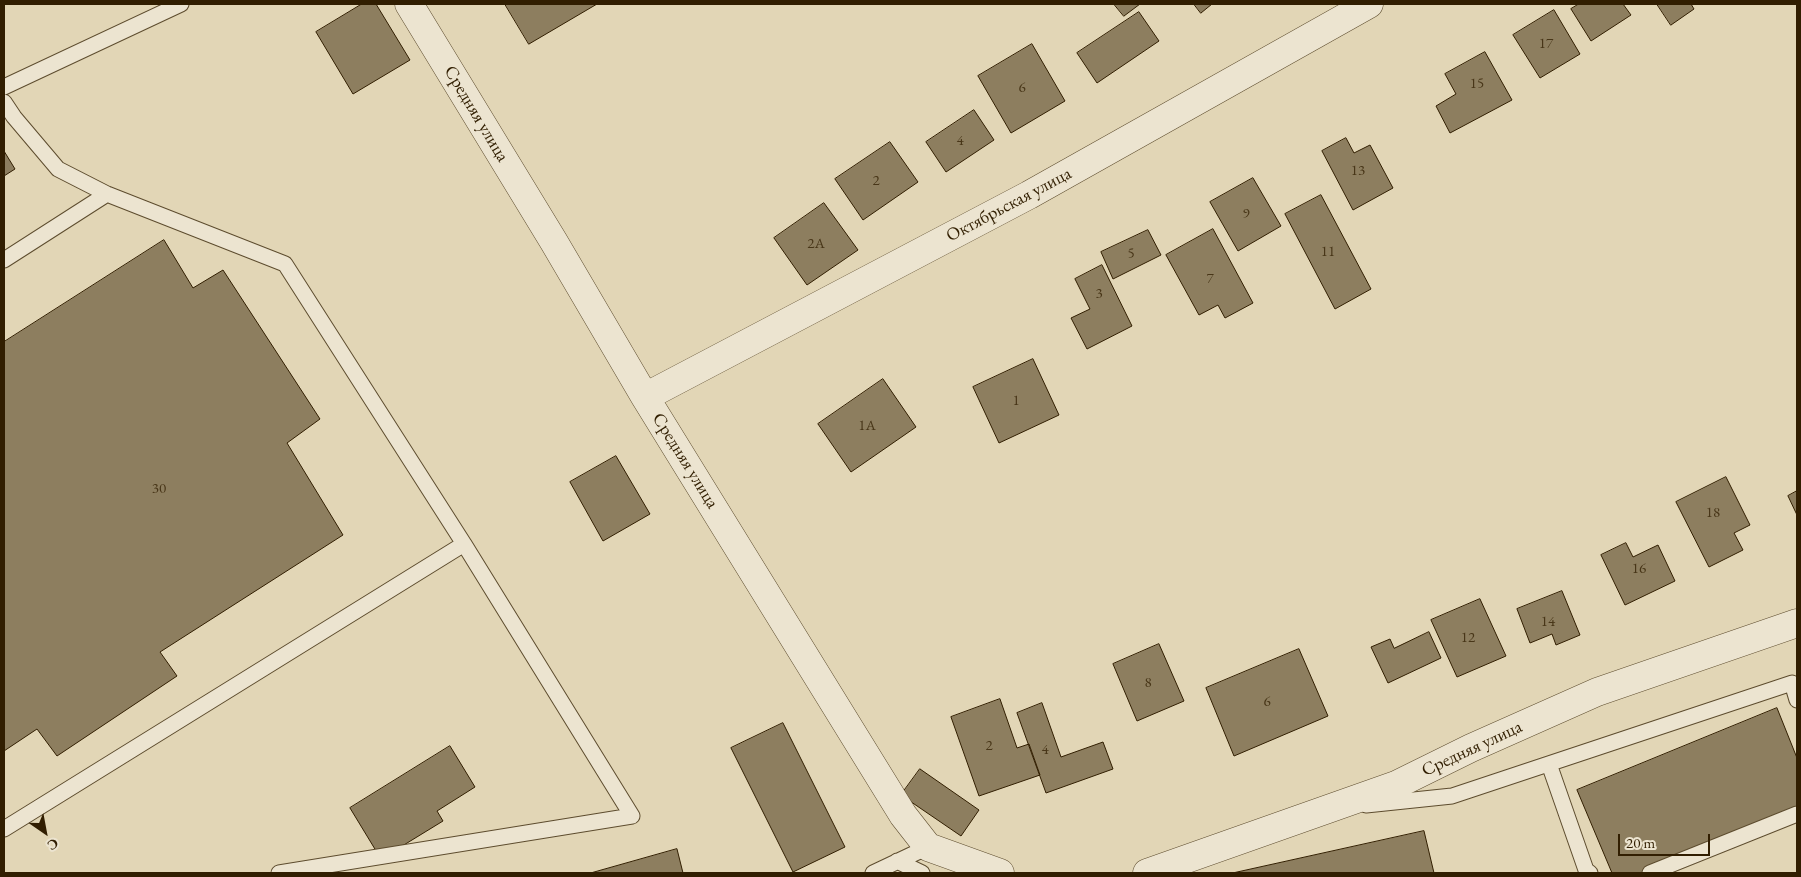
<!DOCTYPE html>
<meta charset="utf-8">
<style>
body{margin:0}
#map{position:relative;width:1801px;height:877px;overflow:hidden;background:#e2d6b6;font-family:"EB Garamond",serif}
canvas{display:block}
.frame{position:absolute;inset:0;border:5px solid #311e01;pointer-events:none}
.north{position:absolute;left:20px;top:807px;width:50px;height:50px;-webkit-text-stroke:4px #ece4d0;paint-order:stroke;rotate:147deg;font-size:14px;font-weight:700;line-height:20px;text-align:center;color:#311e01}
.north::after{content:'';display:block;margin:auto;width:18px;height:22px;background:#311e01;clip-path:polygon(50% 0,100% 100%,50% 72%,0 100%)}
.scale{position:absolute;left:1618px;top:834px;width:92px;height:22px;box-sizing:border-box;border:2px solid #311e01;border-top:0;padding-left:6px;font-size:15px;line-height:18px;white-space:nowrap;color:#311e01;-webkit-text-stroke:4px #ece4d0;paint-order:stroke}
</style>
<div id="map">
<canvas width="1801" height="877"></canvas>
<div class="frame"></div>
<div class="north">С</div>
<div class="scale">20 m</div>
</div>
<script>
const context = document.querySelector('canvas').getContext('2d');
context.lineJoin = 'round';
function paint(path, color) { context.fillStyle = color; context.fill(path, 'evenodd'); }
function strokePath(path, color, width, dash) { context.strokeStyle = color; context.lineWidth = width; context.lineCap = dash ? 'butt' : 'round'; context.setLineDash(dash || []); context.stroke(path); }
function drawText(font, color, halo, rows, align = 'center') {
  context.font = font + ' "EB Garamond",serif'; context.lineWidth = 4.5; context.setLineDash([]); context.textBaseline = 'middle'; context.strokeStyle = halo; context.fillStyle = color; for (const [text, x, y, turn = 0] of rows) {
    context.save(); context.translate(x, y); context.rotate((+turn || 0) * Math.PI / 180); context.textAlign = isNaN(turn) ? turn : align; if (halo) context.strokeText(text, 0, 0); context.fillText(text, 0, 0); context.restore();
  }
}
const building = new Path2D(`
 M362,4H376L410,60L353,94L316,32Z
 M505,4H597L529,44Z
 M1114,4H1140L1124,16Z
 M1194,4H1212L1201,13Z
 M1579,4H1623L1631,15L1591,41L1571,9Z
 M1657,4H1691L1694,9L1671,25Z
 M1554,10L1580,54L1540,78L1513,35Z
 M1139,12L1159,41L1097,83L1077,53Z
 M1032,44L1065,101L1011,133L978,76Z
 M1485,52L1512,100L1450,133L1436,106L1456,94L1445,74Z
 M974,110L994,140L946,172L926,142Z
 M1346,138L1354,153L1370,145L1393,188L1353,210L1322,151Z
 M890,142L918,182L863,220L835,179Z
 M4,151L15,169L4,176Z
 M1253,178L1281,226L1238,251L1210,202Z
 M1321,195L1371,289L1335,309L1285,214Z
 M824,203L858,250L807,285L774,238Z
 M1213,229L1253,303L1225,318L1218,305L1199,315L1166,255Z
 M1148,230L1161,255L1113,279L1101,252Z
 M164,240L193,288L223,270L320,419L287,443L343,535L160,652L177,676L57,756L37,729L4,751V342Z
 M1102,265L1132,326L1087,349L1071,318L1090,309L1075,279Z
 M1033,359L1059,415L999,443L973,387Z
 M883,379L916,427L851,472L818,424Z
 M616,456L650,514L603,541L570,482Z
 M1726,477L1750,525L1734,533L1743,550L1709,567L1676,502Z
 M1797,491V515L1788,496Z
 M1626,543L1633,557L1658,545L1675,581L1625,605L1601,555Z
 M1562,591L1580,635L1556,645L1552,634L1530,643L1517,609Z
 M1480,599L1506,656L1457,677L1431,620Z
 M1429,632L1441,658L1388,683L1371,647L1390,639L1394,648Z
 M1159,644L1184,701L1137,721L1113,664Z
 M1299,649L1328,716L1234,756L1206,688Z
 M1000,699L1017,748L1029,744L1040,775L979,796L951,717Z
 M1042,703L1061,757L1103,742L1113,769L1046,793L1017,713Z
 M1777,708L1797,758V809L1641,873H1612L1577,790Z
 M783,723L845,847L793,872L731,748Z
 M450,746L475,787L437,811L443,821L381,859L350,808Z
 M920,769L979,810L961,836L901,795Z
 M1424,831L1434,873H1233Z
 M677,849L683,873H591Z`);
paint(building, '#8d7e5f');
strokePath(building, '#311e01', 1);
const service = new Path2D(`
 M4,87L181,4
 M4,102L14,117L58,169L107,194L285,264L464,544L4,829
 M4,260L107,194
 M1549,764L1586,870L1590,873
 M1366,805L1452,796L1792,683L1797,700
 M897,861L922,873
 M279,873L632,816L464,544
 M873,873L928,847
 M1650,873L1797,814`);
const minor = new Path2D(`
 M409,4L554,242L645,397L903,815L928,847L1000,873
 M645,397L1029,195L1369,4
 M1147,873L1396,785L1471,748L1597,692L1797,623`);
strokePath(service, '#5d4c2e', 17);
strokePath(minor, '#5d4c2e', 29);
strokePath(service, '#ece4d0', 15);
strokePath(minor, '#ece4d0', 28);
drawText('15px', '#483618', null, [
 ["17",1546,44],
 ["15",1477,84],
 ["6",1022,88],
 ["4",960,141],
 ["13",1358,171],
 ["2",876,181],
 ["9",1246,214],
 ["2А",816,244],
 ["11",1328,252],
 ["5",1131,254],
 ["7",1210,279],
 ["3",1099,294],
 ["1",1016,401],
 ["1А",867,426],
 ["30",159,489],
 ["18",1713,513],
 ["16",1639,569],
 ["14",1548,622],
 ["12",1468,638],
 ["8",1148,683],
 ["6",1267,702],
 ["2",989,746],
 ["4",1045,750]
]);
drawText('18px', '#311e01', '#ece4d0', [
 ["Средняя улица",476,114,59],
 ["Октябрьская улица",1009,205,-28],
 ["Средняя улица",685,461,58],
 ["Средняя улица",1472,749,-25]
]);
</script>
